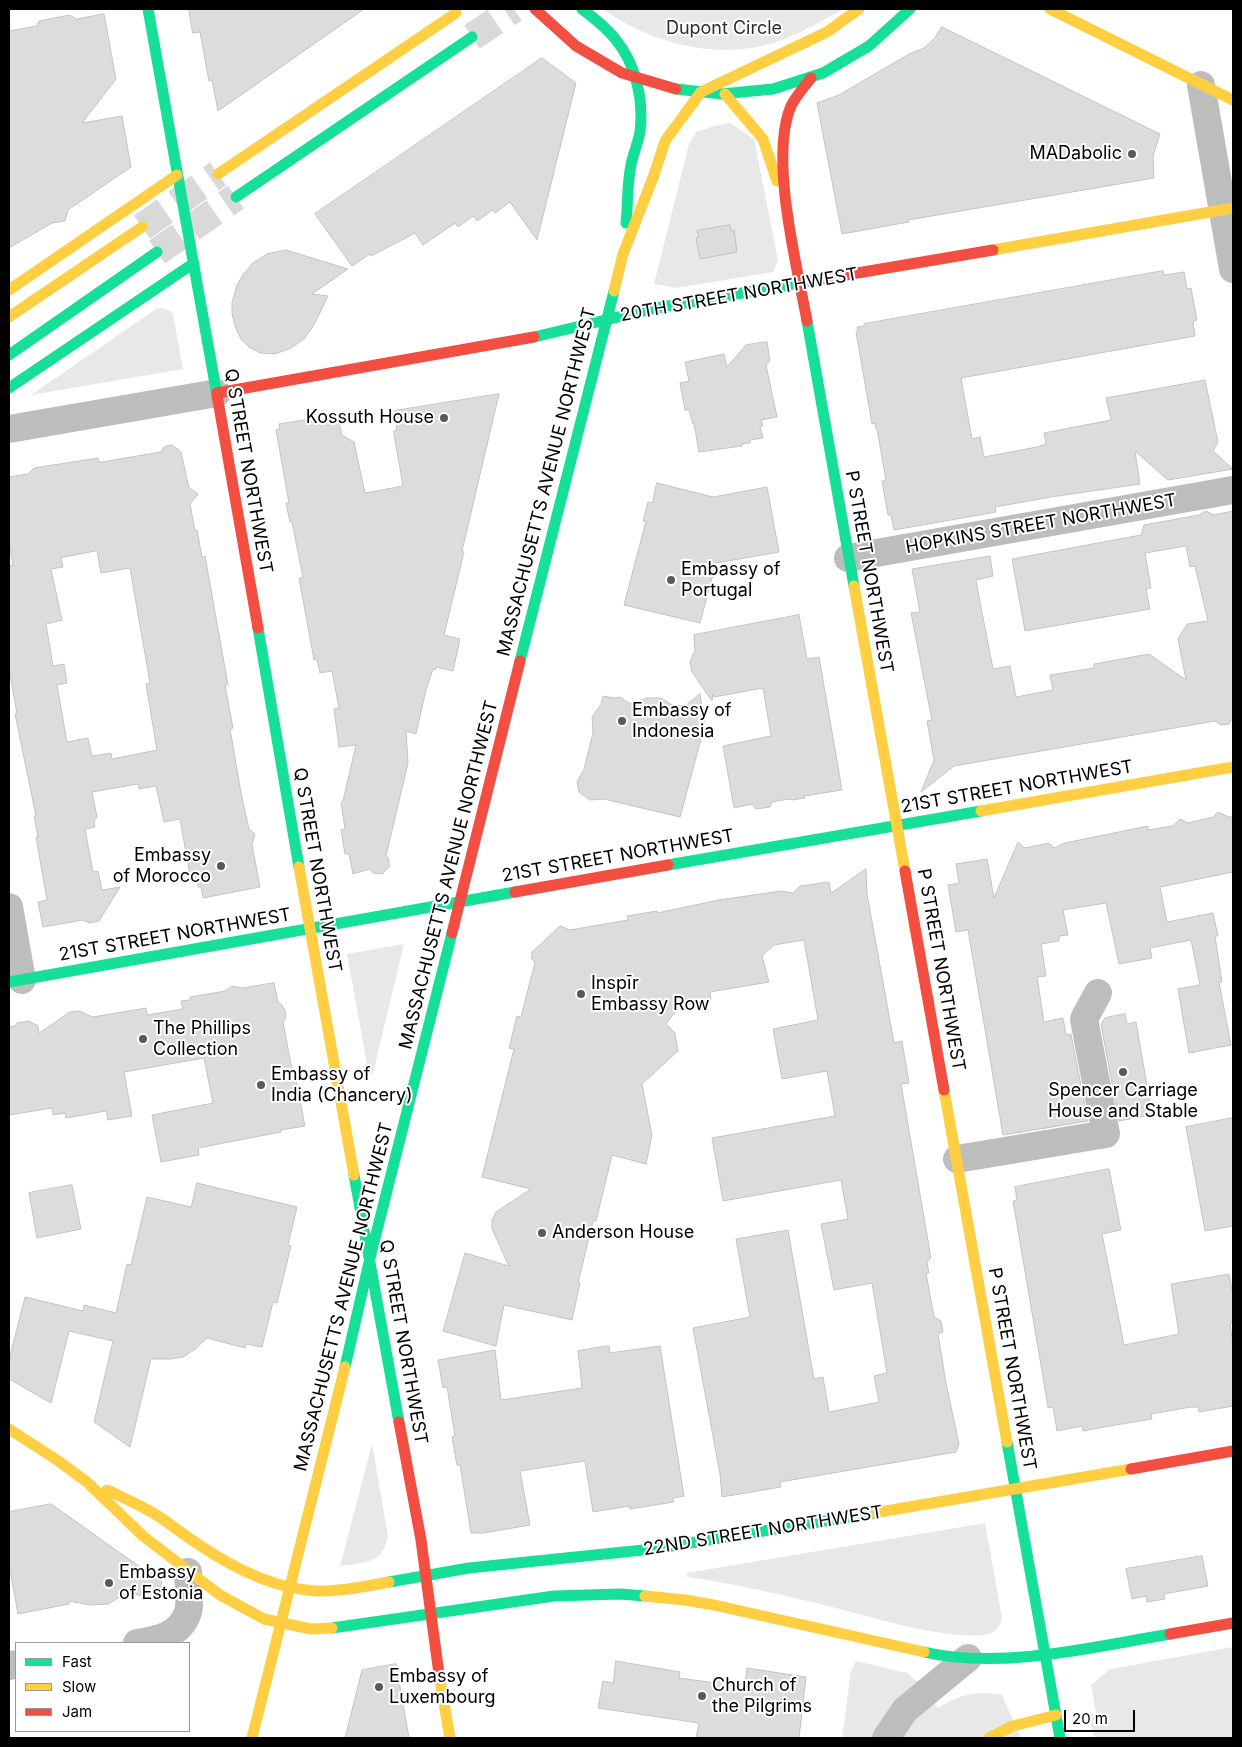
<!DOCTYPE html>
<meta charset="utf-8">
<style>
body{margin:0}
#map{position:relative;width:1242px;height:1747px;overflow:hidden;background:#fff;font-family:Inter,sans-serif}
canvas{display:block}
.frame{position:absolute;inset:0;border:10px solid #000;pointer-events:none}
.legend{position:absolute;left:15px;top:1642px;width:175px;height:90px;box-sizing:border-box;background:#fff;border:1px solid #999;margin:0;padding:6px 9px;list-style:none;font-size:15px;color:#000}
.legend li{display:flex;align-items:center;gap:10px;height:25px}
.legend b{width:25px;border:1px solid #999}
.scale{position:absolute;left:1064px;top:1710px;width:71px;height:22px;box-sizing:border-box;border:2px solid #000;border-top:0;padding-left:6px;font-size:15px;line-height:18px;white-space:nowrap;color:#000;-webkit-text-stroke:4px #fff;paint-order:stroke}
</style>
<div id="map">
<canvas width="1242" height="1747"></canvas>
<div class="frame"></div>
<ul class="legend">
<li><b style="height:6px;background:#16e098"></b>Fast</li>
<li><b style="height:6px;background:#ffcf43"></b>Slow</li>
<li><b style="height:6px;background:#f24e42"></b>Jam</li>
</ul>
<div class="scale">20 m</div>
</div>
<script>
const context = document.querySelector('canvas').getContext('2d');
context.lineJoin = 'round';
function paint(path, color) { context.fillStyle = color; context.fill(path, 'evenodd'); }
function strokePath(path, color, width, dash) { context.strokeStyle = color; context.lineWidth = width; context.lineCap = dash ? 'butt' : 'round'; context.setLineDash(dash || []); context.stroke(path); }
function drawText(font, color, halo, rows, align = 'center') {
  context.font = font + ' Inter,sans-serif'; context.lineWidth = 4; context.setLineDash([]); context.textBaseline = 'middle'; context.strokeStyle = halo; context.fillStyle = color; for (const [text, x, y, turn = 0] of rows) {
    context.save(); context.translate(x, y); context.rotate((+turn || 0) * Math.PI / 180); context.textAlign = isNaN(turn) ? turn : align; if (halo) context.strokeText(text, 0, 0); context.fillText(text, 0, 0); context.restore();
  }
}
paint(new Path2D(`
 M603,9H844C824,19 804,32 782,40C724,62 652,45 603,9Z
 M730,123L754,139L778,260L773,272L677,288L654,284L689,144L696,132L714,126Z
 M161,308L171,311L173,315L183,369L31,395L156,309Z
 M404,944L373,1073L369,1075L347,954Z
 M372,1444L388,1536C383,1564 364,1563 340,1566Z
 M985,1523L1002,1618C1001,1625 996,1632 989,1634C981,1637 970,1635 962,1635C918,1632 875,1618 832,1607C784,1595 736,1584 687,1577V1573Z
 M1233,1647V1738H1094L1089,1715L1096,1713L1091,1685L1110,1669Z
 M856,1661L907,1673L919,1683L938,1708C960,1694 976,1691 1002,1695L1021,1738H842L851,1671Z`), '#e8e8e8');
const building = new Path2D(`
 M189,9H364L218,111L212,80L209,81L200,32L193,33Z
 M104,14L116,79L82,123L122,116L131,167L68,210L65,221L52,223L9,248V31L37,26L39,21L49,19L70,15L76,19Z
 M942,27L1160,134L1153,156L1154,178L908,220L909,222L842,234L817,103L839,95L909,54L924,48L934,39Z
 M542,58L576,83L537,240L510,202L495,213L493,210L477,221L473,216L458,227L455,223L423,245L415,233L371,256L370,254L352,266L315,214Z
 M730,225L731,231L734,230L737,252L700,259L696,238L699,237L697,231Z
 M286,250L348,269L312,294L328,296L314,325L304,339L291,348L275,354L260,353L249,347L241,339L236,329L232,314V303L237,285L244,273L253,263L267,254Z
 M1163,271L1164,275L1184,272L1187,289L1191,288L1197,320L1193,321L1195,336L961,378L972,439L980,437L984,457L1037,447L1046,444L1044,433L1111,420L1106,398L1205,380L1218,442L1213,451L1233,469L1168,480L1135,451L1140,484L1051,497L995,507L996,512L894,530L891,515H888L882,481L886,480L877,429H876L875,423L872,424L856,332L858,331L857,327L864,326V324Z
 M767,342L770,361L766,365L777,417L761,420L763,426H760L763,438L750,440V443L742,444V446L699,452L694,424H693L689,410H685L680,383L689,381L685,362L724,354L727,367L746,345Z
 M499,394L462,551L464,552L444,635L460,639L453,671L436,667L435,670L433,669L426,690L416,734L406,731L408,763L386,856L389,859V867L382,874L373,873L370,869L353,874L349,854H345L341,830L345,829L341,802L343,801L356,745L339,747L334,709L339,708L332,671L320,673L317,659L314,660L299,578H303L292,522H290L286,503H289L276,430L280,429L279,424L317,418V422L338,418L342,435L354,442L365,493L403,486L394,434V431L397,430L394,411Z
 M172,445L181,452L189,488L198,494L190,504L195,530H197L202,557L205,556L228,685H225L233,728L230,729L241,793L249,829L255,834L252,845L260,887L203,898L201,887H198L195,874L190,875L180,819L164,822L156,786L139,789L138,784L92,792L97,817L94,821L95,827L85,829L93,872L98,871L102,890L120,887L99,921L89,923L83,920L43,927L38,902L47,900L36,837H38L34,816H36L15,714H17L9,668V566L13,565L9,543V477L28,474L34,468L98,458L99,462H102L161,452L164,447ZM97,551L101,573L130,568L150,683L146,684L157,750L112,759L111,753L92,756L88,738L67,742L57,685L67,683L64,664L53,666L46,624L62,620L51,569L63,567L61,558Z
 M657,483L713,497L767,487L779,552L716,563L700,623L624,605L646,521H643L648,502L652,503Z
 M1206,511L1214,515L1233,511V717L1229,724L1221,725L1215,721L954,766L921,792L934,760L927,721L932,720L911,613L920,612L912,569L990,556L993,576L976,580L980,602L993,669L1010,666L1016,697L1053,690L1050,675L1094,668V664L1149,654L1186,680L1178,639L1187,624L1208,621L1195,566L1190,567L1186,546L1145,553L1151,588L1146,589L1150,609L1025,631L1012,559L1141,535L1144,525L1199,515Z
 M799,615L807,659L819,657L842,790L804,796L805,798L792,800L789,799L772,802L770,807L756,809L752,804L734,808L723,746L771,736L763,688L714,697L713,694L712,701L692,672L690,663L693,654L695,651L694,635Z
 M700,694L705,724L680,817L604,799L590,800L579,792L577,782L584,769L593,733L592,717L601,704L603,696L614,698L620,697L630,704L647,698H661L674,706L686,705Z
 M1218,812L1229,817H1233V872L1160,887L1167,922L1213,913L1218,936H1215L1222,982H1219L1231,1045L1189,1053L1178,989L1200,985L1191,940L1150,948L1152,958L1119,964L1106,903L1063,910L1068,935L1059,936V941L1041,944L1046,976L1037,977L1044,1022L1063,1018L1066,1035L1071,1034L1088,1121L1003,1135L968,930L956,932L948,885L959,883L956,864L987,859L994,898L1018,842L1025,848L1049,843L1054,848L1065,843L1148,826V830L1173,826L1180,819L1188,823L1213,817Z
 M866,869L867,894L894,1043L902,1041L909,1083L901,1084L931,1258L927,1262L929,1273H926L934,1317L941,1321L943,1332L938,1334L946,1383L959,1444L956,1452L780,1482L781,1487L722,1497L720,1474L693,1328L750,1317L736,1239L788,1230L814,1379L823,1377L829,1412L879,1402L874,1376L887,1373L872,1283L834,1290L821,1224L848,1219L841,1180L723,1201L712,1138L835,1116L827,1071L782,1079L773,1029L818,1020L804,940L774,945L762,956L769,982L710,992L711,1000L680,1006L666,1024L675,1033L678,1051L642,1084L652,1135L646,1164L612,1155L596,1221H593L578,1283H580L572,1320L504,1305L496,1346L443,1331L465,1253L509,1266L492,1229V1220L496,1212L531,1189L482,1177L514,1049L509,1048L517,1016L521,1017L535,962L531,958L533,956L531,953L560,926L570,930L628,920L627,916L657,911V913L719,900L781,891L793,893L800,886L829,882L831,893Z
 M274,983L278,1002L282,1005L285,1010L286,1017L283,1022L294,1080H296L305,1126L281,1130V1132L198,1148L199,1155L161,1162L152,1115L213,1103L204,1058L124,1072L132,1116L108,1120L106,1111L66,1118L65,1113L53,1115L52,1108L9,1115V1027L15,1026L17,1023L29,1021L38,1026L39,1033L70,1012L79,1011L93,1017L146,1008L147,1015L183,1009L181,1001L190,1000V997L225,991L233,986L242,988Z
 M1125,1014L1127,1024L1136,1022L1152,1115L1119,1121L1101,1024L1105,1018Z
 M1233,1118V1226L1205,1231L1186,1127Z
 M1109,1169L1121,1230L1102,1234L1124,1345L1179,1334L1171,1284L1229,1274L1233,1295V1323L1230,1324L1233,1344V1406L1199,1412L1198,1407H1191L1151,1414L1152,1419L1104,1427L1083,1431L1082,1426L1057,1431L1053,1407L1048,1408L1042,1371L1013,1201L1017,1200L1015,1187Z
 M197,1183L297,1207L288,1245L291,1246L277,1303L273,1302L262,1347L246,1344L245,1348L207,1338L194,1350L183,1357L171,1359H151L130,1447L94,1422L113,1341L69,1331L51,1403L9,1379V1363L11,1352L25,1297L83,1311L84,1305L116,1313L127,1264L131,1265L147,1197L191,1207Z
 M72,1185L81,1229L37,1238L29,1193Z
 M609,1346L610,1353L660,1346L684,1496L673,1498L674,1502L630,1509L629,1506L593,1512L585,1461L520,1471L530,1525L484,1533H471L460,1465H457L452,1437L455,1436L447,1387L443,1388L438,1360L495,1350L501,1400L582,1388L578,1351Z
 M51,1504L143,1569H150L157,1573L162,1582L159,1593L154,1597L148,1598L135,1594L120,1597L108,1604L90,1605L69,1601V1604L18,1614L9,1564V1512Z
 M1202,1556L1208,1586L1164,1594L1165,1599L1147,1602L1146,1596L1132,1599L1126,1569Z
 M616,1661L680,1672L679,1678L716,1683L720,1679L745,1683L747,1668L806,1677L799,1738H696L699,1723L598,1708L603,1681L613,1683Z
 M396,1664L409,1738H345L362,1670Z`);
paint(building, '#dcdcdc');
strokePath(building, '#c4c4c4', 1);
strokePath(new Path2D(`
 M472,37L514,9
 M142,227L218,174
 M157,252L236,197`), '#d9d9d9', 28, [28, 14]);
strokePath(new Path2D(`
 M1201,85L1233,269
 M9,429L217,393
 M848,558L1233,490
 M9,907L22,980
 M957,1159L1106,1134L1084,1019L1098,993
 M137,1643C157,1640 181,1635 188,1612C191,1602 188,1583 188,1572
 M9,1666L16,1664
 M886,1738L905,1710L968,1658`), '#bdbdbd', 28);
strokePath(new Path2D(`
 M148,9L217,395
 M582,9C594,18 607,28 616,40C636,64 644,101 640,132C638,143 633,154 631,165C627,184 628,204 626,223
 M676,89L722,94L773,89L823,73L869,46L910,9
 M236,197L472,37
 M807,321L854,586
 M534,337L656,308L822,279
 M9,355L157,252
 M9,388L194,263
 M258,628L299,867
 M520,661L614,291
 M668,865L981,811
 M9,982L515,892
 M354,1175L399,1422
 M345,1367L370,1258L452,933
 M1007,1442L1060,1738
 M389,1582L469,1568L653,1549L874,1513
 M332,1628L554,1596L620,1594L645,1596
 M924,1652C1001,1670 1093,1647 1170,1634`), '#16e098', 11);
strokePath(new Path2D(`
 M1050,9L1233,100
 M725,94L763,139L777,181
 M218,174L456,13
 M993,250L1233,208
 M9,290L177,175
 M614,291L623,254L654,175L665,141L701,92L827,32L859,9
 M9,317L142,227
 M854,586L905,871
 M981,811L1233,767
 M299,867L354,1175
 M944,1090L1007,1442
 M9,1429L57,1460L87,1482L143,1536L220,1595L264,1619L311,1629L332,1628
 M107,1490C124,1498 142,1506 158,1516C171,1524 182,1534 195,1542C231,1567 273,1589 317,1591C341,1592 366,1586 389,1582
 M874,1513L1131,1469
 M645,1596L685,1600L714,1605L924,1652
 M439,1674L450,1738
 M252,1738L345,1367
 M989,1738L1013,1726L1056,1715`), '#ffcf43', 11);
strokePath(new Path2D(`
 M535,9L576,46L622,73L676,89
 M822,279L993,250
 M807,321C797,266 769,157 791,106C796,96 804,87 811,78
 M217,393L534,337
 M217,395L258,628
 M905,871L944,1090
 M515,892L668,865
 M452,933L520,661
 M399,1422L421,1540L439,1674
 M1131,1469L1233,1451
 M1170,1634L1233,1623`), '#f24e42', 11);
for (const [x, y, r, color] of [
 [1132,154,5,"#595959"],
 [444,418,5,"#595959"],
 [671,580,5,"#595959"],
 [622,721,5,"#595959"],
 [221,866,5,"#595959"],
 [581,994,5,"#595959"],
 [143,1039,5,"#595959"],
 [1123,1072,5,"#595959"],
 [261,1085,5,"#595959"],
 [542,1233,5,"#595959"],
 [109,1583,5,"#595959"],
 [379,1687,5,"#595959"],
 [702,1696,5,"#595959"]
]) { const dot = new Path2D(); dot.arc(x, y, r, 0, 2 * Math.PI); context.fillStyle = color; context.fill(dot); strokePath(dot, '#fff', 2); }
drawText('18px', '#2d2d2d', '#fff', [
 ["Dupont Circle",724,29]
]);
drawText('18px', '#000', '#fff', [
 ["MADabolic",1122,154,"right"],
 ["Kossuth House",434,418,"right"],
 ["Embassy of",681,570],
 ["Portugal",681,591],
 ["Embassy of",632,711],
 ["Indonesia",632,732],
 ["Embassy",211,856,"right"],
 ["of Morocco",211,877,"right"],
 ["Inspīr",591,984],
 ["Embassy Row",591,1005],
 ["The Phillips",153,1029],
 ["Collection",153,1050],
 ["Embassy of",271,1075],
 ["India (Chancery)",271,1096],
 ["Spencer Carriage",1123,1091,"center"],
 ["House and Stable",1123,1112,"center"],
 ["Anderson House",552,1233],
 ["Embassy",119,1573],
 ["of Estonia",119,1594],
 ["Embassy of",389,1677],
 ["Luxembourg",389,1698],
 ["Church of",712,1686],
 ["the Pilgrims",712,1707]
], 'left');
drawText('18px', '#000', '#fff', [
 ["20TH STREET NORTHWEST",739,295,-10],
 ["Q STREET NORTHWEST",248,471,80],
 ["MASSACHUSETTS AVENUE NORTHWEST",547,482,-76],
 ["HOPKINS STREET NORTHWEST",1041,524,-10],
 ["P STREET NORTHWEST",869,572,80],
 ["21ST STREET NORTHWEST",1017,787,-10],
 ["21ST STREET NORTHWEST",618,856,-10],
 ["Q STREET NORTHWEST",317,870,80],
 ["MASSACHUSETTS AVENUE NORTHWEST",449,875,-76],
 ["21ST STREET NORTHWEST",175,935,-10],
 ["P STREET NORTHWEST",941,970,80],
 ["MASSACHUSETTS AVENUE NORTHWEST",344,1297,-76],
 ["Q STREET NORTHWEST",403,1342,80],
 ["P STREET NORTHWEST",1012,1369,80],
 ["22ND STREET NORTHWEST",763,1531,-9]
]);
</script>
